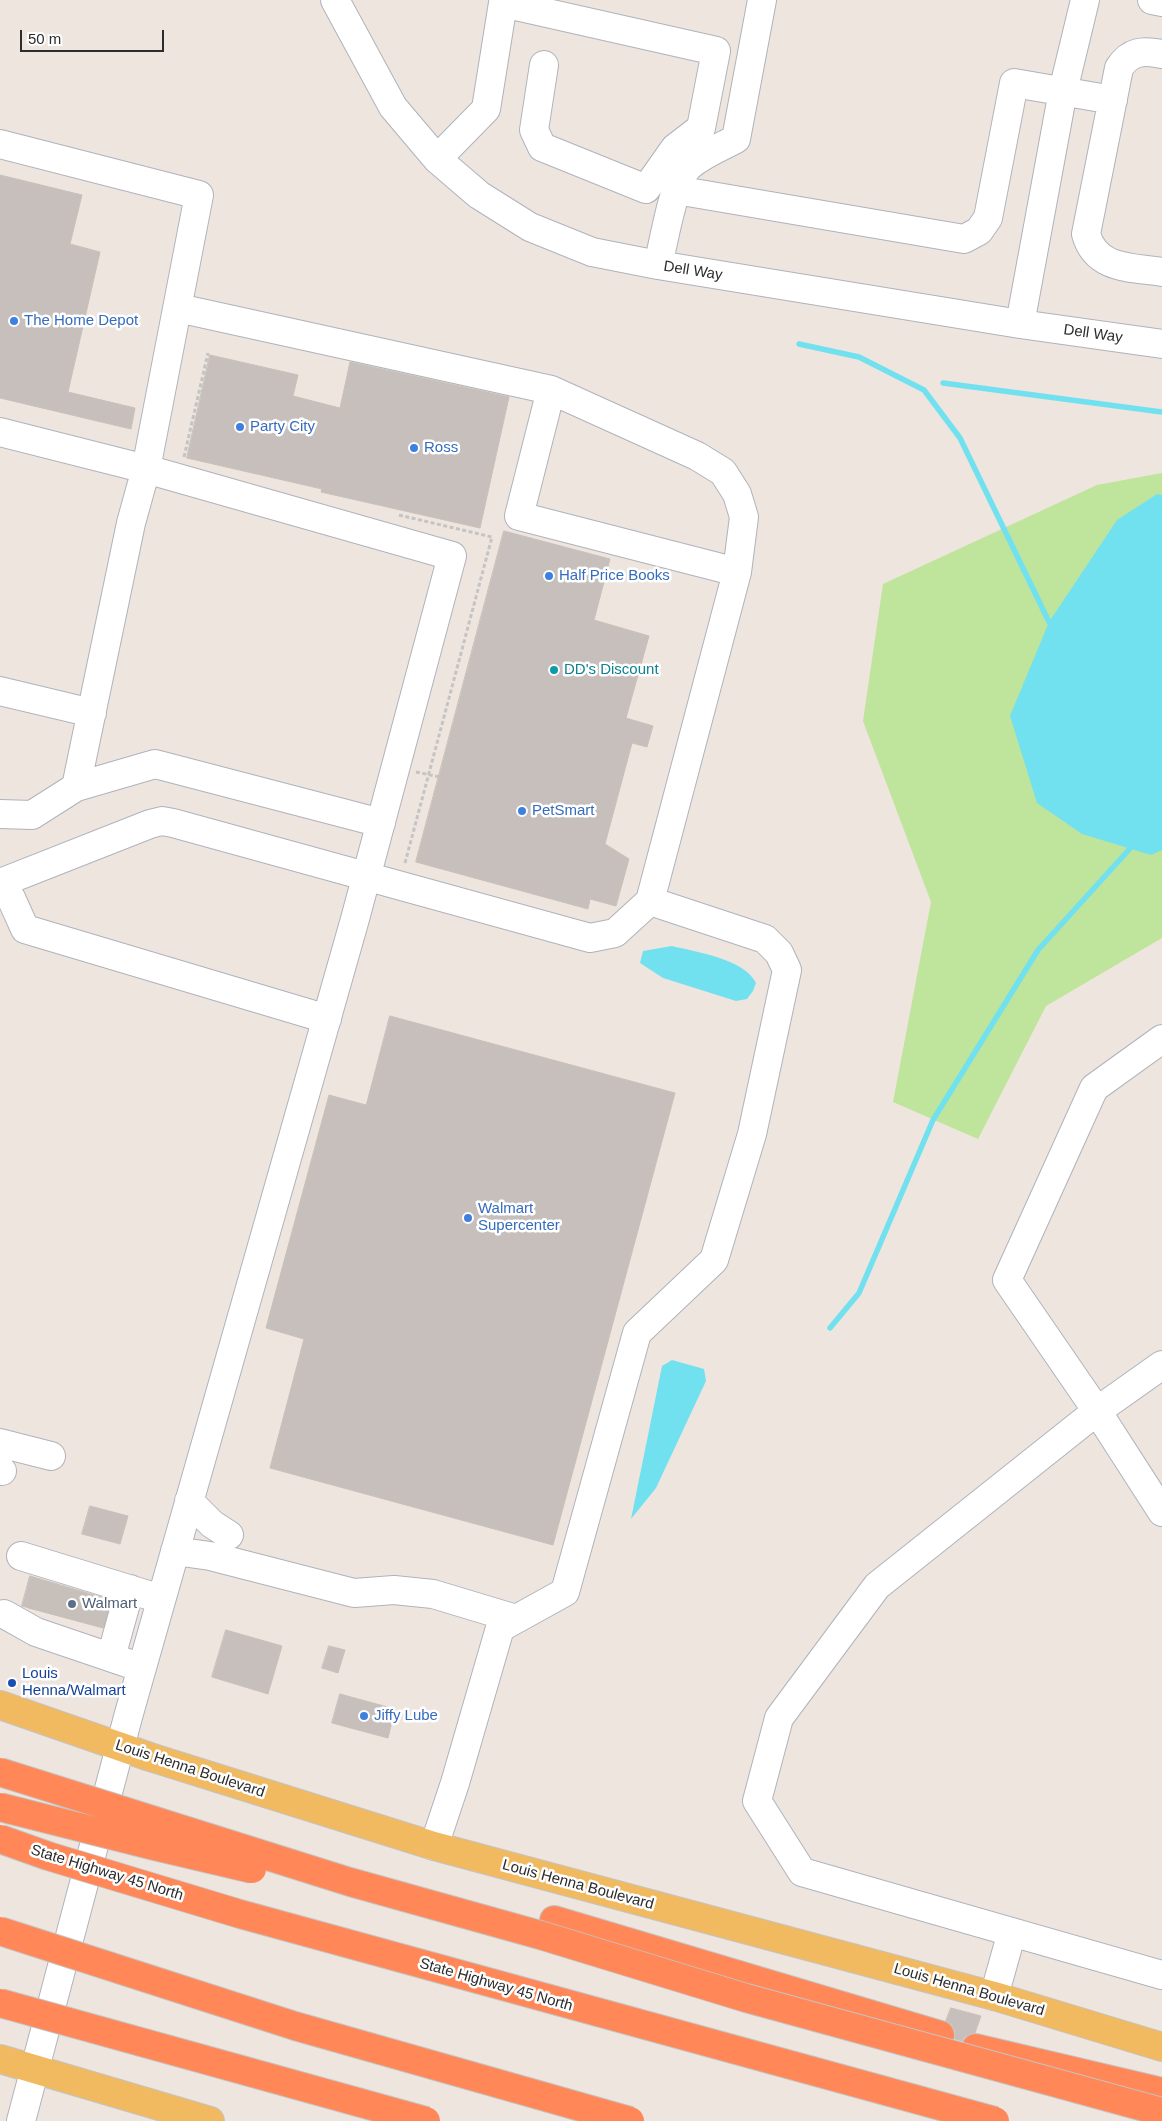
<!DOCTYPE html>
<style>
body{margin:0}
#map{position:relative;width:1162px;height:2121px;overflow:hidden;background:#eee5de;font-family:Arial,sans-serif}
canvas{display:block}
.scale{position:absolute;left:20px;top:30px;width:144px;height:22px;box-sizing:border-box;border:2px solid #2c2c2c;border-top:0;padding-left:6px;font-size:15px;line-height:18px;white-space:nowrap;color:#2c2c2c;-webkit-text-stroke:4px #fff;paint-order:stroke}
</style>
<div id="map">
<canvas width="1162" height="2121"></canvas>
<div class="scale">50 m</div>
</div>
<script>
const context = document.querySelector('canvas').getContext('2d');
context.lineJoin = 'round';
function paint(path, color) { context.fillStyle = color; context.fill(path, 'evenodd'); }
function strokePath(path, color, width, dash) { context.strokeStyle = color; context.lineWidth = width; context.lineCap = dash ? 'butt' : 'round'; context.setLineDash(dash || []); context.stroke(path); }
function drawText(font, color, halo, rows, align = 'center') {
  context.font = font + ' Arial,sans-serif'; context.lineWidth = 5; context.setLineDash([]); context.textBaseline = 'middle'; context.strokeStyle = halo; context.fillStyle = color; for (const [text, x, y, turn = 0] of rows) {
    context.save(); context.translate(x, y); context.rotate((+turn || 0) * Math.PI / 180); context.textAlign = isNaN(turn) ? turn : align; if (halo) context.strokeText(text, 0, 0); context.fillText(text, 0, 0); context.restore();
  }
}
paint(new Path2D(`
 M1162,473V938L1046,1006L978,1139L893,1102L931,902L863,721L883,584L1097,485Z`), '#bfe49b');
paint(new Path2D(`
 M1157,494L1162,495V850L1151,855L1082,834L1037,803L1010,716L1049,622L1117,520Z
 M672,946C696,952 745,959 756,983L753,991L747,999L736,1001L663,978L640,963L643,951Z
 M672,1360L704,1369L706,1381L656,1488L631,1519L662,1366Z`), '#72e1ef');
strokePath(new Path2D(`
 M799,344L859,357L924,390L960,438L1049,622L1055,625
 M943,383L1162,412
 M830,1328L859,1293L933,1120L1038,950L1135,843`), '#72e1ef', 5.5);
const building = new Path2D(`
 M0,175L82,195L70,244L100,252L68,392L135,408L131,429L0,398Z
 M210,355L298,375L293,396L340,408L350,362L509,397L480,528L321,492L322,489L187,458Z
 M504,531L610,559L594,620L649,636L626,718L653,726L647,747L632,743L605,844L629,859L616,906L590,899L588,909L416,862Z
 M390,1016L675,1093L553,1545L270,1468L304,1339L266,1328L270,1313L329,1095L366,1105Z
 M90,1506L128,1516L120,1544L82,1534Z
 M30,1576L111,1600L103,1628L22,1606Z
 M226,1630L282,1646L268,1694L212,1677Z
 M329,1646L345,1650L338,1673L322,1668Z
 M340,1694L395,1709L388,1738L332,1723Z
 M951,2008L981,2016L975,2033L965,2037L962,2041L955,2039V2031L952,2025L946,2021Z`);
paint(building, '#c6bfbb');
strokePath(building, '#c9c0b8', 1);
strokePath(new Path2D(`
 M42,1612L50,1582
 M69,1619L77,1589
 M92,1625L100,1595`), '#c7c0ba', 28, [28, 14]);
const minor = new Path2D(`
 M335,0L393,107L437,159L479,195L530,227L592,252L658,265L1020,324L1162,344
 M1152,0L1162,2
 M1162,54C1143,50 1130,51 1119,68L1086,234C1096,270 1131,267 1162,272
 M0,144L199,195L146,469L131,523L76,787
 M437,159L486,109L503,3L716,51L701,128L675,148L646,189L542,147L534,130L544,65
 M676,190L964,239L979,231L988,218L1014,83L1113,100
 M658,265C664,242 673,181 689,166C703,154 721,147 736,139L762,0
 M178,308L551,390L697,456L723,472L737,494L744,517L737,572L650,901
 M1020,324L1063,91L1085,0
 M551,390L519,516L737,572
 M0,432L146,469L452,556L355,919L128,1717L21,2121
 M0,691L92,713
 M0,814L32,815L76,787L155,764L381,823
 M0,883L150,824L162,821L173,823L590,938L615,933L650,901L765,939L779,953L787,970L752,1134L714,1260L637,1333L565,1592L500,1628L455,1783L434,1846
 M0,886L11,898L25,929L327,1019
 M1162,1039L1094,1088L1007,1280L1097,1411L1162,1512
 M1162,1365L1097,1411L877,1586L779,1718L757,1801L802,1872L1162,1975
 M0,1443L51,1456
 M0,1471H2
 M189,1501L212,1524L229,1535
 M175,1551L210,1556L354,1593L394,1590L433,1594L516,1619
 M21,1556L161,1599
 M4,1614L36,1632L142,1668
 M111,1657L130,1589
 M994,1996L1012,1932`);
const major = new Path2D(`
 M0,1705L150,1757L434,1846L994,1996L1162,2047
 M0,2059L210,2121`);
const highway = new Path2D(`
 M554,1920L940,2035
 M976,2048L1162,2092`);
strokePath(minor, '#afb3bc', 30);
strokePath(major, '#c4c4c4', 30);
strokePath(highway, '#c4c4c4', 30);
strokePath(new Path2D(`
 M184,457L208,353
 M399,515L492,537L405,863
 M416,772L440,777`), '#c4c4c4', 3, [4, 2.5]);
strokePath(minor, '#fff', 28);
strokePath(major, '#f1b960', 28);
strokePath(highway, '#ff8758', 28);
const highwayBridge = new Path2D(`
 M0,1772L350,1882L540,1935L746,1998L1162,2112
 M0,1807L154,1846L252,1869
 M0,1839L48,1856L240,1914L995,2121
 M0,1931L295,2026L630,2121
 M0,2003L426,2121`);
strokePath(highwayBridge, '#c4c4c4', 30, []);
strokePath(highwayBridge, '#ff8758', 28);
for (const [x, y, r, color] of [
 [14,321,5,"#3f7fe0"],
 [240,427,5,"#3f7fe0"],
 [414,448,5,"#3f7fe0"],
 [549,576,5,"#3f7fe0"],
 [554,670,5,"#0f9aa8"],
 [522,811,5,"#3f7fe0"],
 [468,1218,5,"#3f7fe0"],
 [72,1604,5,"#5c6f8a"],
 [12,1683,5,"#1a4fb4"],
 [364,1716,5,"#3f7fe0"]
]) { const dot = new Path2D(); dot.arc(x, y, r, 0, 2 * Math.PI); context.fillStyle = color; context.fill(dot); strokePath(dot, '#fff', 2); }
drawText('15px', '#2c2c2c', '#fff', [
 ["Dell Way",693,271,9],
 ["Dell Way",1093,334,8],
 ["Louis Henna Boulevard",190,1769,18],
 ["State Highway 45 North",107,1873,17],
 ["Louis Henna Boulevard",578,1885,15],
 ["State Highway 45 North",496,1985,16],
 ["Louis Henna Boulevard",969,1990,16]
]);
drawText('15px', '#366cbe', '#fff', [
 ["The Home Depot",24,321],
 ["Party City",250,427],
 ["Ross",424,448],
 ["Half Price Books",559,576],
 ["PetSmart",532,811],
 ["Walmart",478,1209],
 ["Supercenter",478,1226],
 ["Jiffy Lube",374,1716]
], 'left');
drawText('15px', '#0d838f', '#fff', [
 ["DD's Discount",564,670]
], 'left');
drawText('15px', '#4e5e75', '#fff', [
 ["Walmart",82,1604]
], 'left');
drawText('15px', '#164399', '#fff', [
 ["Louis",22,1674],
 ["Henna/Walmart",22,1691]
], 'left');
</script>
